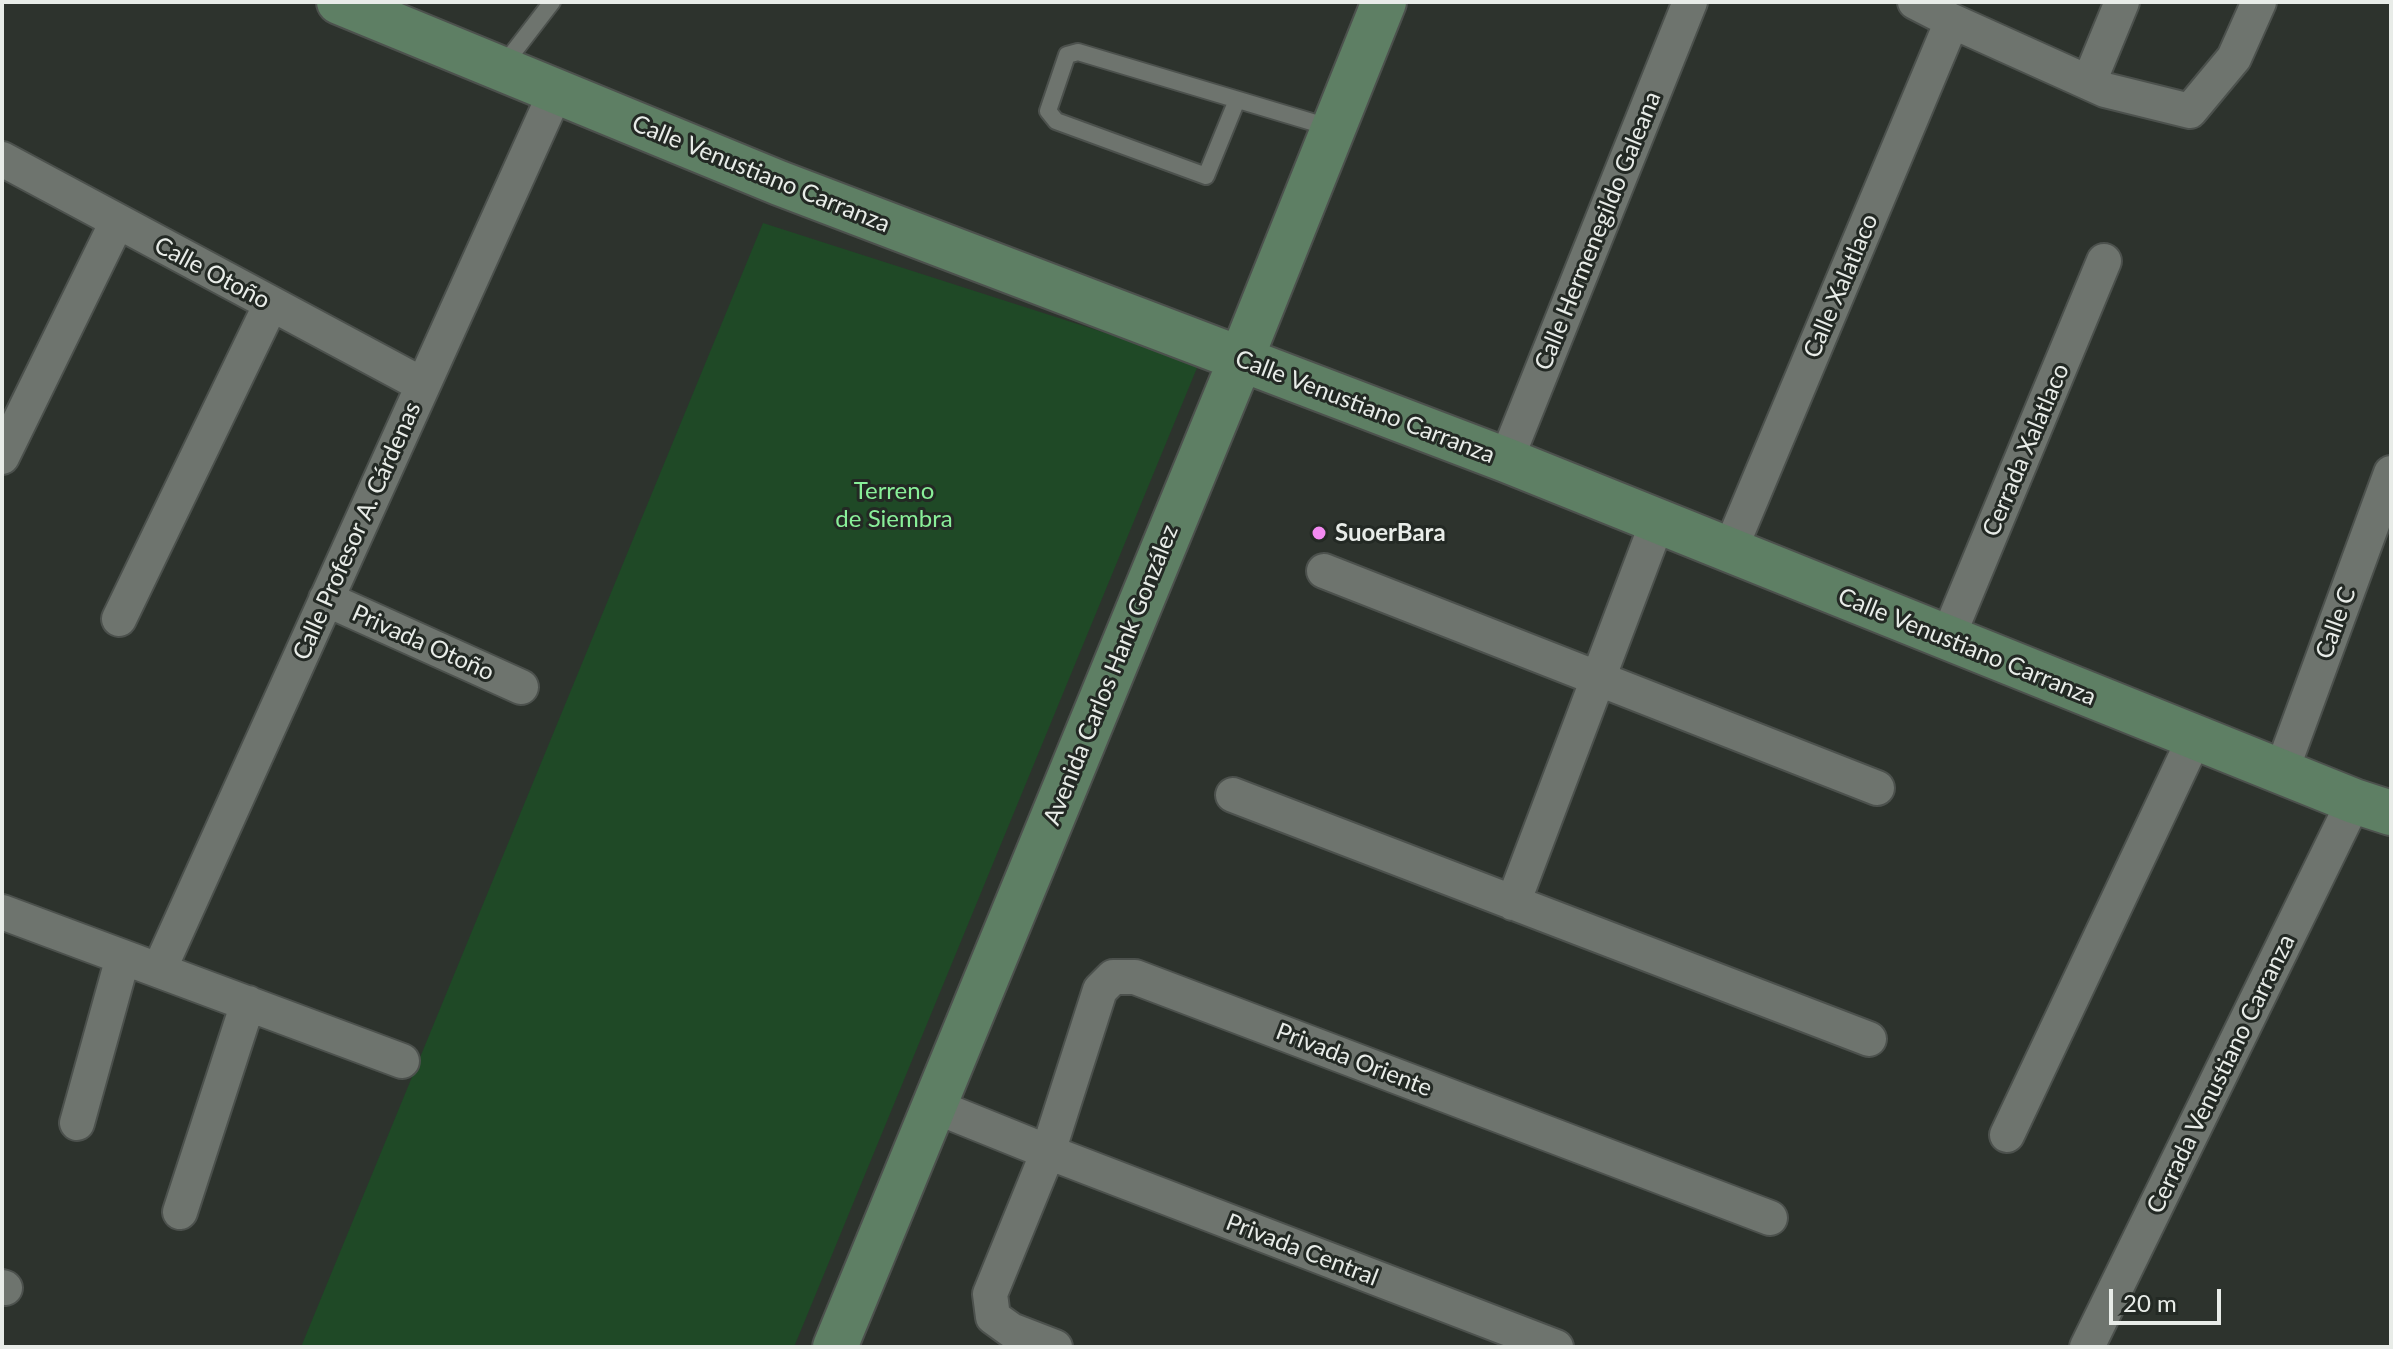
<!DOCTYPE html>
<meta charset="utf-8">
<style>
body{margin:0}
#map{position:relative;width:2393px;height:1349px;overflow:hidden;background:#2d332d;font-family:Lato,sans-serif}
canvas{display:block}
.frame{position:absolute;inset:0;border:4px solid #e8ece8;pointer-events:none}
.scale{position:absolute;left:2109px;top:1289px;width:112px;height:36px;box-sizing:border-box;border:4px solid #e8ece8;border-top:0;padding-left:10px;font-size:24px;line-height:28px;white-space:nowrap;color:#e8ece8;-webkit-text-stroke:6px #232924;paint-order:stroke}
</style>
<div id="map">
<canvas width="2393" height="1349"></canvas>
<div class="frame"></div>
<div class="scale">20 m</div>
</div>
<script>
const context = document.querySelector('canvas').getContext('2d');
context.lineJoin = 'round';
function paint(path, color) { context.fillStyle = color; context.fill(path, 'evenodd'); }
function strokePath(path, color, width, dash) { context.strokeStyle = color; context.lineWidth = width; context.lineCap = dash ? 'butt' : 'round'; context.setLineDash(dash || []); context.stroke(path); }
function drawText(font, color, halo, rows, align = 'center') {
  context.font = font + ' Lato,sans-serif'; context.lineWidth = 6; context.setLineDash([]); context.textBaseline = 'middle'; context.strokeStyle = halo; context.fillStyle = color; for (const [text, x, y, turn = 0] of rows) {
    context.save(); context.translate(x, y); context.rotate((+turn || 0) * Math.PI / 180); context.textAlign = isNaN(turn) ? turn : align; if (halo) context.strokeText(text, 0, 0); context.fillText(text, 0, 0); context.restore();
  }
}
paint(new Path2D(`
 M763,223L1199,363L794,1347H301Z`), '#1f4926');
const lane = new Path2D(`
 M502,67L552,2
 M1237,100L1206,176L1056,121L1048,111L1067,55L1078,52L1332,128`);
const street = new Path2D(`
 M1915,2L1952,21L2105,90L2190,111L2234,58L2259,2
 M2089,82L2122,2
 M2,159L423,385
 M2,457L117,222
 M1506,460L1690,2
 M1729,552L1952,21
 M1324,571L1877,788
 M326,599L521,687
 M119,619L271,304
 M1947,639L2104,261
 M2281,772L2391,473
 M1233,795L1869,1039
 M1513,903L1657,523
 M2,912L402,1061
 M159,970L556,91
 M934,1106L1048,1152L1556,1347
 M77,1123L123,957
 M2007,1135L2195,737
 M180,1212L248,1003
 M2,1287L5,1288
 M1055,1347L1011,1330L993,1317L990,1294L1048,1152L1100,990L1113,977H1135L1770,1218
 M2087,1347L2354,801`);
const secondary = new Path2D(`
 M339,2L779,183L1506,460L2354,801L2391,813
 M835,1347L1241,359L1384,2`);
strokePath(lane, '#4c514d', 20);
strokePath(street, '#4c514d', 38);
strokePath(secondary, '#4c514d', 48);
strokePath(lane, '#6e746e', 16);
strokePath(street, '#6e746e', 34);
strokePath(secondary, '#5e7f64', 44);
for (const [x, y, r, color] of [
 [1319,533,8,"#f38af1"]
]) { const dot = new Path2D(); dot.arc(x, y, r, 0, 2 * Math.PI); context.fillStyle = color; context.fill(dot); strokePath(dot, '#232924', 3); }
drawText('24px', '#e8ece8', '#232924', [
 ["Calle Venustiano Carranza",761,174,22],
 ["Calle Hermenegildo Galeana",1598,231,-68],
 ["Calle Otoño",212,273,28],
 ["Calle Xalatlaco",1841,286,-67],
 ["Calle Venustiano Carranza",1365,407,21],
 ["Cerrada Xalatlaco",2026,450,-67],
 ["Calle Profesor A. Cárdenas",357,531,-66],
 ["Calle C",2336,623,-70],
 ["Privada Otoño",423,643,24],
 ["Calle Venustiano Carranza",1967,647,22],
 ["Avenida Carlos Hank González",1111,675,-68],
 ["Privada Oriente",1354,1060,21],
 ["Cerrada Venustiano Carranza",2221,1074,-64],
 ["Privada Central",1302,1250,21]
]);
drawText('24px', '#89ef99', '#232924', [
 ["Terreno",894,491],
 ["de Siembra",894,519]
]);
drawText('bold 24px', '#e8ece8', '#232924', [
 ["SuoerBara",1335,533]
], 'left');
</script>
